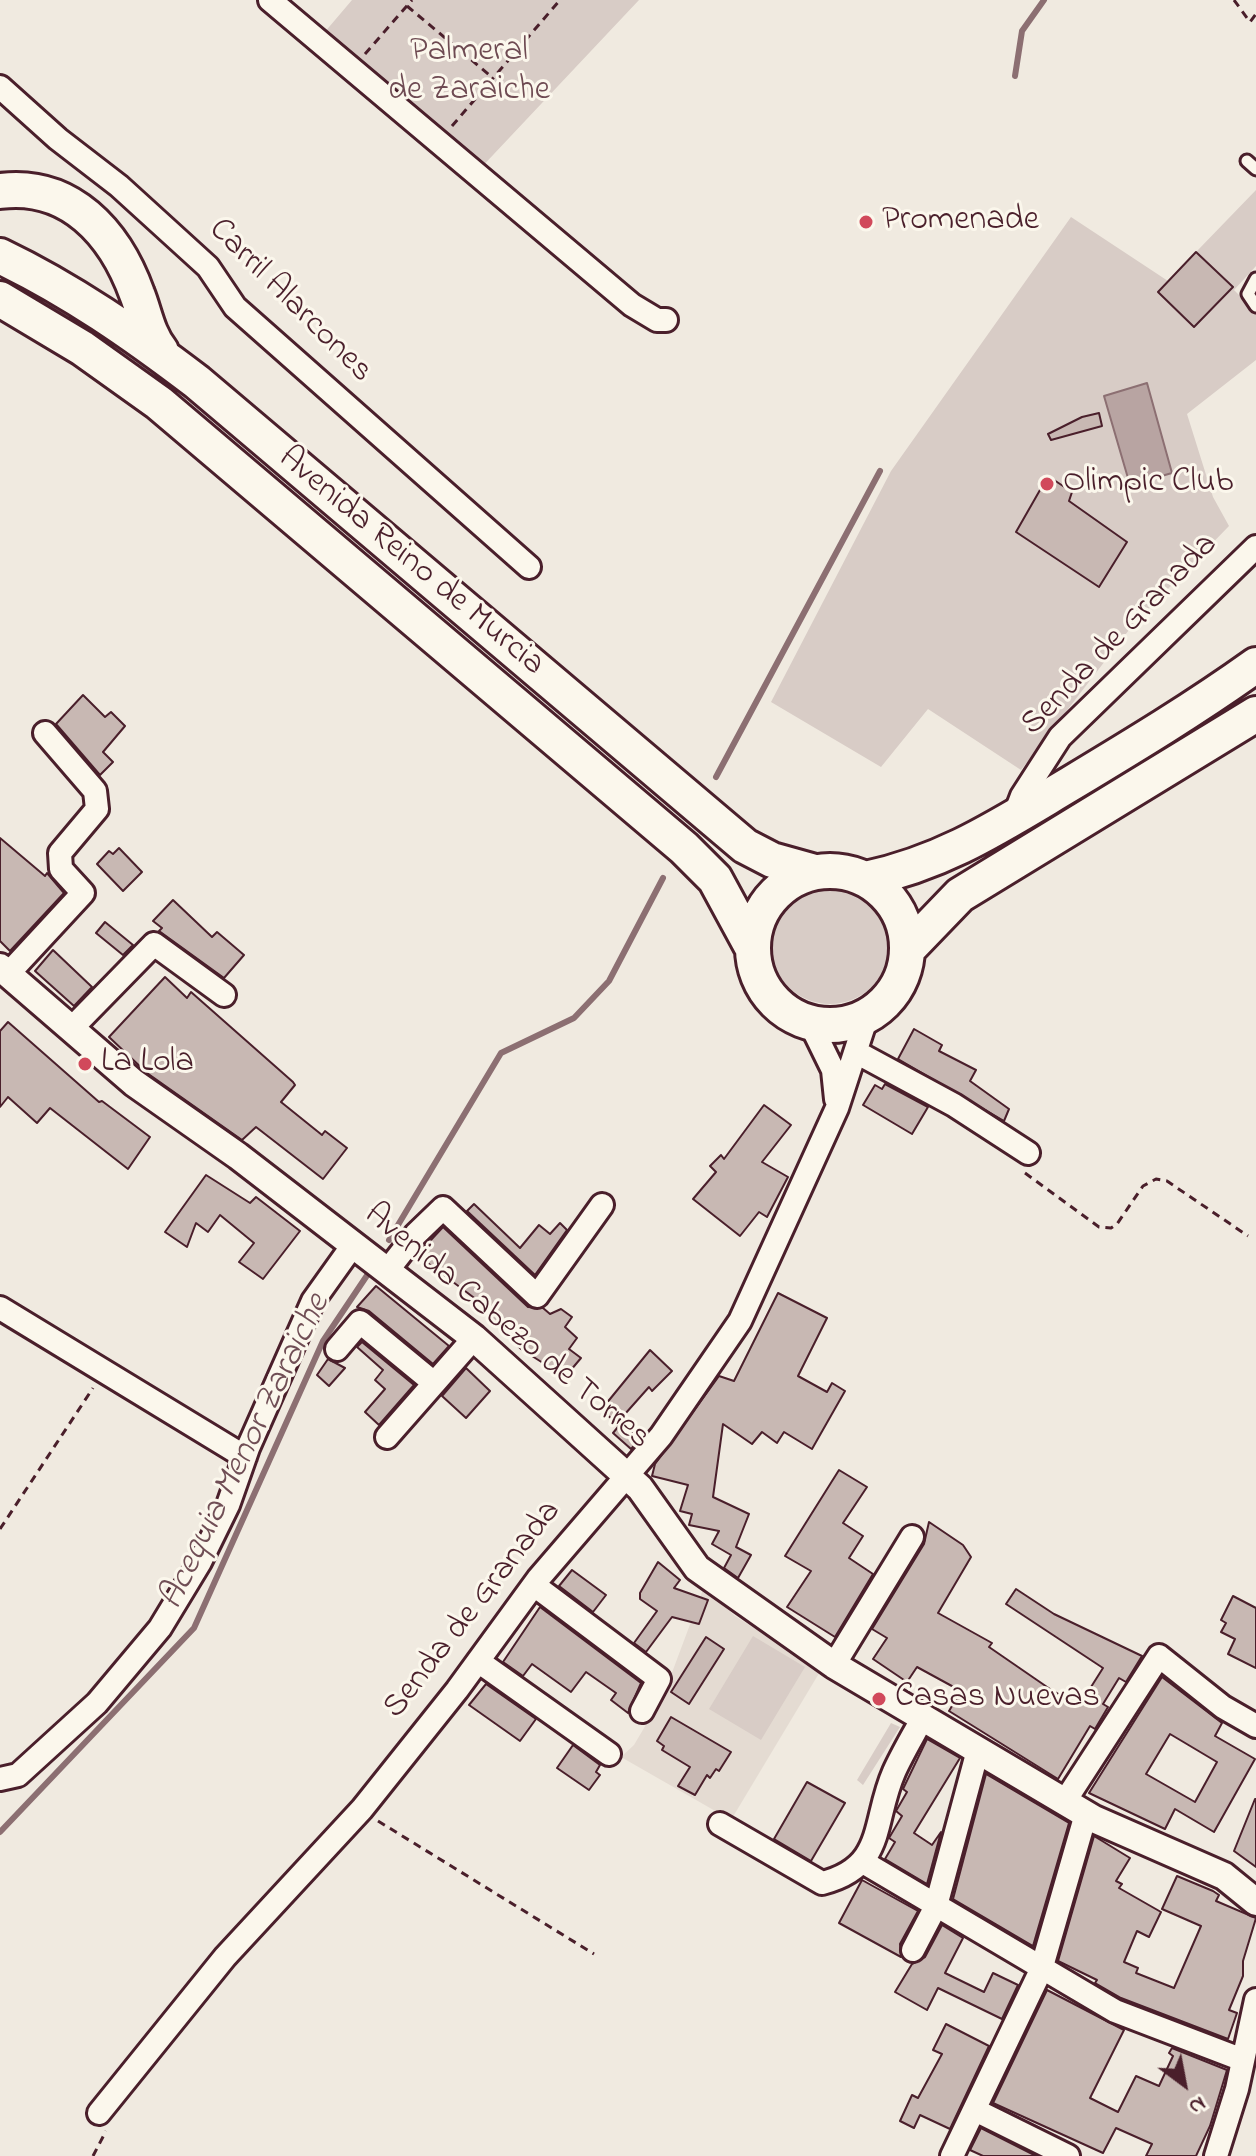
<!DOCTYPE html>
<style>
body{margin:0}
#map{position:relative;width:1256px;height:2156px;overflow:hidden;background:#f0eae0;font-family:"Indie Flower",sans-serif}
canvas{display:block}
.north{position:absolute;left:1144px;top:2044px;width:80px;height:80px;-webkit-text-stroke:6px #fbf7ec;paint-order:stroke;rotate:148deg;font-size:22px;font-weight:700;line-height:32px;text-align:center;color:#4a1f2b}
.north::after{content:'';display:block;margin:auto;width:28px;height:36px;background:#4a1f2b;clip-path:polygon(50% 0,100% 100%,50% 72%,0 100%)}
</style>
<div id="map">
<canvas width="1256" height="2156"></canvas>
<div class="north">N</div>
</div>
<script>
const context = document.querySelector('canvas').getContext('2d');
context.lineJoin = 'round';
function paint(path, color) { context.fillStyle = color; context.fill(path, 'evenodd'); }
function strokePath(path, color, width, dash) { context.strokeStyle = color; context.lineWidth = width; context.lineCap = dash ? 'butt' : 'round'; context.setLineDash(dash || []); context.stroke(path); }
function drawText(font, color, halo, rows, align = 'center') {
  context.font = font + ' "Indie Flower",sans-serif'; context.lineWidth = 6; context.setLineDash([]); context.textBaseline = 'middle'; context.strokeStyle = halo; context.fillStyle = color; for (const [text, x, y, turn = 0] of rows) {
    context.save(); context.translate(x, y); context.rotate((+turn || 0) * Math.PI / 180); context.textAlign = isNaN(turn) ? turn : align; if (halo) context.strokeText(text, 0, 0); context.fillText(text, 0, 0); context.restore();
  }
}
paint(new Path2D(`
 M704,1587L735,1616L821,1670L731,1820L621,1757L634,1745L664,1694Z`), '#e4dbd2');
paint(new Path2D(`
 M352,0H639L477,172L318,40Z
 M1256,190V266L1234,290L1256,312V360L1187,414L1213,497L1229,526L1132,626L1021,770L928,709L881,767L771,702L891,471L1071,217L1168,281Z
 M771 945a59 59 0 1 1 118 0a59 59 0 1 1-118 0Z
 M753,1636L805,1667L761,1740L709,1709Z
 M891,1723L900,1727L863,1785L857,1780Z`), '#d8ccc6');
const water = new Path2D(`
 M1147,383L1172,473L1130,485L1104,396Z`);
paint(water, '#b8a4a2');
strokePath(water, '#8c6f72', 2);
strokePath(new Path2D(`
 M1015,76L1022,31L1044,0
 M716,777L880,471
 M389,1240L501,1053L574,1018L609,981L663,878
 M0,1832L194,1628L323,1341L372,1268`), '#8c6f72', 6);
const building = new Path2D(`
 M1196,252L1233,287L1194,327L1158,292Z
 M1099,413L1102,426L1051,440L1048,434L1082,417Z
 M1048,476L1072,492L1069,501L1127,542L1099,587L1016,532Z
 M83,695L105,717L111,712L125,726L103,752L113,762L100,775L56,724Z
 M0,838L45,876L47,873L64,893L10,951L0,941Z
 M119,848L142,872L123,891L97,864L109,851L113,854Z
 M173,900L212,937L217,932L244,955L224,978L159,931L162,928L153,921Z
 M105,922L133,945L123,955L96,933Z
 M53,950L92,987L74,1006L35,971Z
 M165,977L187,998L191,992L293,1082L295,1085L281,1102L322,1135L325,1131L347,1148L323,1179L256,1127L242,1140L147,1073L109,1037Z
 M8,1022L99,1102L102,1101L150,1137L128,1169L50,1108L37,1123L8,1097L0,1107V1031Z
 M914,1029L942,1045L939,1051L976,1070L970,1081L1009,1109L1004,1121L898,1059Z
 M885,1084L928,1107L912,1134L863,1105L875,1085L882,1089Z
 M764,1105L791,1125L762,1162L788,1177L767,1217L759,1212L740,1236L693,1199L716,1172L710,1166L721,1155L724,1159Z
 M206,1175L250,1203L256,1197L300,1231L263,1279L239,1262L254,1243L220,1215L208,1232L196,1223L187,1247L165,1232Z
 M474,1204L520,1248L539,1225L550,1234L560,1223L567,1230L535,1275L467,1211Z
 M443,1227L528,1307L543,1308L550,1314L561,1309L572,1317L565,1327L577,1338L569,1349L581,1358L565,1377L521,1349L489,1317L493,1312L417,1255Z
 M376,1286L449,1346L433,1364L369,1311L357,1307Z
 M778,1293L827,1318L798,1376L827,1392L832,1383L845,1391L812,1449L784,1432L777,1443L762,1432L752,1444L723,1424L713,1497L749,1514L736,1547L751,1555L738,1578L724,1568L731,1555L712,1544L719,1531L689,1525L692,1514L680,1511L688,1485L652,1476L655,1464L719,1376L734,1381Z
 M362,1342L414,1385L379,1425L365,1412L385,1389L375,1380L383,1370L357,1347Z
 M650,1350L672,1371L652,1391L649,1387L617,1423L601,1410Z
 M328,1359L345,1368L329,1386L317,1375Z
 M466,1368L490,1391L466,1418L442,1396Z
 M622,1422L640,1439L631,1449L613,1433Z
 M839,1470L867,1487L843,1523L863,1536L849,1558L873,1574L835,1637L787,1607L811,1571L785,1556Z
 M929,1522L963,1545L971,1557L938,1613L992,1643L989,1647L1050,1689L1079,1706L1103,1668L1006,1604L1016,1589L1054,1614L1142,1656L1126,1682L1119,1678L1103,1704L1108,1707L1095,1729L1090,1726L1058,1779L949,1711L961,1691L917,1667L907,1682L873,1659L887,1638L872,1629L924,1544Z
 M658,1562L680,1580L674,1588L708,1600L699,1624L672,1617L646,1652L634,1643L657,1611L640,1599V1593Z
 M572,1570L606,1595L593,1612L559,1586Z
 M1233,1596L1256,1608V1668L1228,1654L1235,1639L1221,1632L1226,1623L1221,1620Z
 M540,1607L641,1683L628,1713L611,1700L616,1693L586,1672L571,1692L532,1664L523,1676L503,1662Z
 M706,1637L724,1649L689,1704L671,1692Z
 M1162,1677L1222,1723L1215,1736L1255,1759L1214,1832L1175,1809L1165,1829L1089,1793ZM1170,1734L1217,1762L1195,1802L1146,1774Z
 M486,1684L536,1719L520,1741L469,1705Z
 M671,1717L731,1752L719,1771L716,1769L710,1778L707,1775L695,1795L678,1786L690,1767L662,1750L664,1746L657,1741Z
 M927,1739L960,1758L914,1833L932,1845L941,1832L927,1884L885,1859L895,1842L889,1838L902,1816L896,1811L907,1792L903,1789Z
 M573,1745L600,1765L596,1772L600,1775L589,1790L557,1768Z
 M986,1774L1069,1823L1033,1946L953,1899Z
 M807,1782L845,1803L811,1861L774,1839Z
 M1255,1799H1256V1867L1234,1851Z
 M1094,1836L1130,1858L1116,1881L1122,1884L1119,1888L1161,1912L1149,1937L1137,1931L1124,1962L1138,1968L1136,1973L1174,1988L1201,1926L1162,1909L1177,1876L1213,1891L1219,1895L1216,1901L1256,1918L1243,1961V1976L1229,2010L1237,2013L1228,2039L1121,1998L1095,1983L1097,1980L1058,1961Z
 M862,1880L918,1911L900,1944L901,1957L839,1923Z
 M942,1925L963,1938L945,1973L984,1992L993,1973L1018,1985L1002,2019L938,1988L927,2010L895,1992L912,1964L925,1957Z
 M1047,1990L1124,2030L1090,2098L1118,2112L1136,2076L1159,2086L1173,2056L1169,2053L1172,2048L1227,2070L1210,2126L1196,2156H1146L1152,2144L1116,2128L1103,2153L993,2103Z
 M946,2024L989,2046L950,2129L920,2115L914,2128L900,2121L912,2095L918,2098L942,2054L933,2050Z
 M981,2128L1036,2156H983L970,2150Z`);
paint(building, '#c8b8b3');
strokePath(building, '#4a1f2b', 2);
const service = new Path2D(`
 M1247,161L1256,169
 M1256,279L1248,294L1256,306`);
const minor = new Path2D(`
 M270,0L632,305L657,320H666
 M0,87L58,139L119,186L208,267L235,307L529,567
 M1014,817L1022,796L1060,737L1256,547
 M8,974L83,893L61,869L60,853L97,809L95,791L45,733
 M810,1023L833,1070L836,1099
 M71,1029L154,944L224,995
 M856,1052L954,1105L1028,1153
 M387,1271L416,1234L443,1208L537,1296L602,1205
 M0,1308L245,1457
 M337,1349L360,1322L434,1383
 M387,1437L474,1338
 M534,1585L659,1679L642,1711
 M478,1661L609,1754
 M834,1665L912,1537
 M0,1779L18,1775L97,1703L160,1628L200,1562L228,1505L248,1448L313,1301L353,1245
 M1065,1801L1159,1656L1223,1707L1256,1726
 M720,1824L822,1883C886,1867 872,1822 894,1772C902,1754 913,1736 923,1717
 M863,1862L1115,2011L1243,2060
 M913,1950L936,1906L978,1750
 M975,2110L1068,2156
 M99,2113L225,1957L362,1809L457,1690L538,1579L661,1436L740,1321L837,1108L867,1016
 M952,2156L1041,1970L1086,1814
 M1216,2156L1237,2089L1256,2000`);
const tertiary = new Path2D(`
 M0,967L134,1083L238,1156L474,1338L640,1488L697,1568L834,1665L1094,1819L1224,1876L1256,1902`);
const primary = new Path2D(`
 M0,191C70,182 115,233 137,294C145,314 147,333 161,351
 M0,256C71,290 134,334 197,382L745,846L772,860L815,872
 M0,299L82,348L159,403L684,848L715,879L753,949
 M753 948a77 77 0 1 1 154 0a77 77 0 1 1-154 0Z
 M866,879C946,862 1001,825 1070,784C1133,746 1196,708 1256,665
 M908,949L960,895L1256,714`);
strokePath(service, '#4a1f2b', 17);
strokePath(minor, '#4a1f2b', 28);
strokePath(tertiary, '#4a1f2b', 32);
strokePath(primary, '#4a1f2b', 40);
strokePath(new Path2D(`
 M1234,0L1250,22L1256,14
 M407,6L493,78
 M365,54L412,0
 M452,126L560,0
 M1025,1173L1099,1227L1111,1228L1117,1224L1143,1186L1156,1179L1167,1181L1248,1236
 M0,1529L93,1388
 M378,1821L594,1954
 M93,2156L106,2131`), '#4a1f2b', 3, [8, 6]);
strokePath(service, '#fbf7ec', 11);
strokePath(minor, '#fbf7ec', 22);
strokePath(tertiary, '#fbf7ec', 26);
strokePath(primary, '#fbf7ec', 34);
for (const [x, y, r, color] of [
 [866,222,8,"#d1495b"],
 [1047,484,8,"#d1495b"],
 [85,1064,8,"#d1495b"],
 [879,1699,8,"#d1495b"]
]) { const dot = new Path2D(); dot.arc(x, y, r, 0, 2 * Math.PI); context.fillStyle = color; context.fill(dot); strokePath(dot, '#fbf7ec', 3); }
drawText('34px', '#6e4a52', '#fbf7ec', [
 ["Palmeral",469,53],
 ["de Zaraiche",469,92]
]);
drawText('34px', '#4a1f2b', '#fbf7ec', [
 ["Promenade",882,222],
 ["Olimpic Club",1063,484],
 ["La Lola",101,1064],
 ["Casas Nuevas",895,1699]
], 'left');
drawText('34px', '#4a1f2b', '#fbf7ec', [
 ["Carril Alarcones",289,302,45],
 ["Avenida Reino de Murcia",410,563,40],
 ["Senda de Granada",1121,636,-46],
 ["Avenida Cabezo de Torres",506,1328,40],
 ["Senda de Granada",474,1611,-52]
]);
drawText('italic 36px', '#704e55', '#fbf7ec', [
 ["Acequia Menor Zaraiche",247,1453,-64]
]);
</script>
